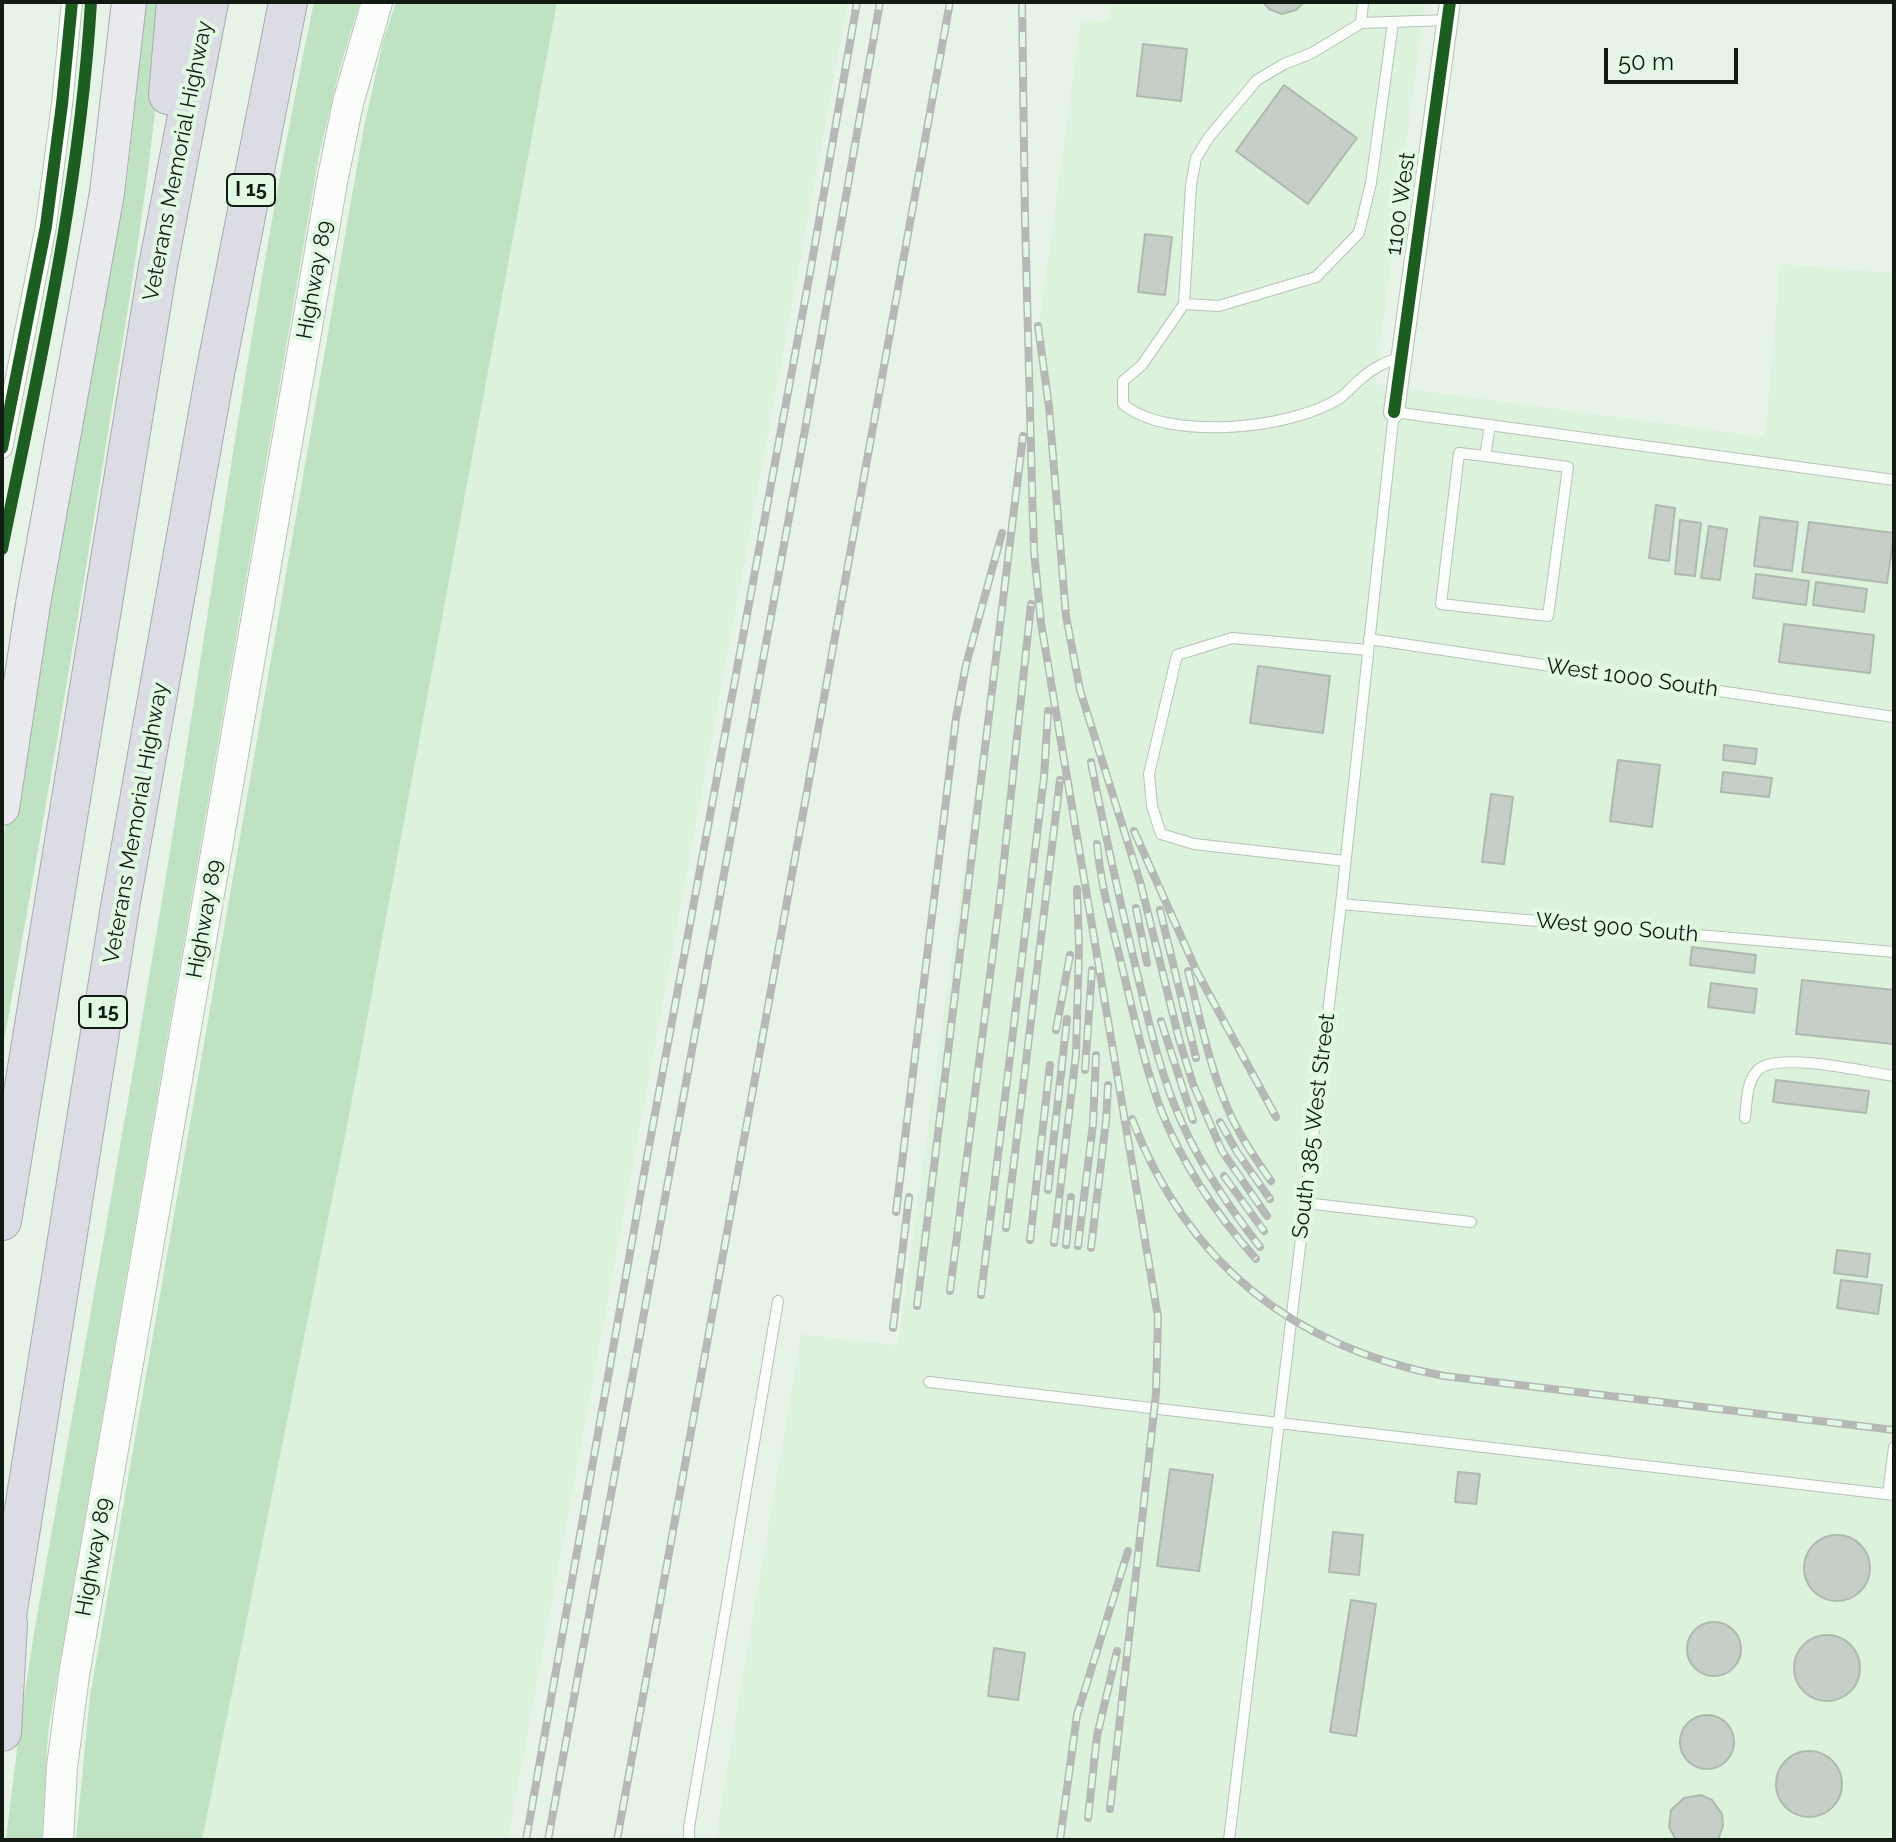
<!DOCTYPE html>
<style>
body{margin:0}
#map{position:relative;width:1896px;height:1842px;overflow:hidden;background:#e7f3e7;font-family:Raleway,sans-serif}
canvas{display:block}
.frame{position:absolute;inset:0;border:4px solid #121b13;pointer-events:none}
.scale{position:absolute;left:1604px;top:48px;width:134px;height:36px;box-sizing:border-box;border:4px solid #121b13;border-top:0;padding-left:10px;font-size:24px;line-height:28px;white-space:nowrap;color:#121b13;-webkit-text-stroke:6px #e1f9e2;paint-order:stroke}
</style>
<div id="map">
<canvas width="1896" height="1842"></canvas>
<div class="frame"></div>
<div class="scale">50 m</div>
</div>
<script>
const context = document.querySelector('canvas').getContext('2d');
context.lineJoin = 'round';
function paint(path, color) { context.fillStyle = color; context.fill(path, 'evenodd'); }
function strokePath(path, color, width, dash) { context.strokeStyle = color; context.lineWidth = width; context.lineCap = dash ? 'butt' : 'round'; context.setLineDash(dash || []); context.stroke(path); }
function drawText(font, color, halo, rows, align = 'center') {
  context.font = font + ' Raleway,sans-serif'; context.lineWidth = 8; context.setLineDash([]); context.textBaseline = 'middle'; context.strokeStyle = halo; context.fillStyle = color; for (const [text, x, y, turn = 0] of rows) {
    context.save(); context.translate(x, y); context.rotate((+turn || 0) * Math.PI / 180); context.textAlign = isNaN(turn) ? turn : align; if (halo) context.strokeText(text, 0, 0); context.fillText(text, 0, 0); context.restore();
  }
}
paint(new Path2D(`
 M557,2H848L508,1840H202L349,1116Z
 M1112,2H1425L1375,384L1765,437L1780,264L1894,273V1840H715L801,1334L898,1345L1081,20L1108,22Z`), '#dcf2dd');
paint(new Path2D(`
 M146,2H164C156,148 130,295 107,439C74,644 39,848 2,1052V848L24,695L127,179Z
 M314,2H360L339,71L319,155L48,1732L42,1840H6L20,1725L34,1633C76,1393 120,1153 160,912C211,609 251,303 314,2Z
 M396,2H557L349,1116L202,1840H76L90,1696L364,127L383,42Z`), '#bfe2c2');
const building = new Path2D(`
 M1263,2H1304L1296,10L1282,14L1269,9Z
 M1143,44L1187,49L1181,101L1137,96Z
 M1284,85L1357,138L1308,204L1236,151Z
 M1145,234L1172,237L1165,295L1138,292Z
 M1656,505L1675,508L1669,561L1649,558Z
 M1760,517L1798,522L1792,571L1754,566Z
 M1680,520L1701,523L1695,576L1675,574Z
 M1809,522L1894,533L1887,583L1802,572Z
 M1709,526L1727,529L1720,580L1701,578Z
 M1756,574L1809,581L1806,605L1753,598Z
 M1816,582L1867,589L1864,612L1813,605Z
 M1784,624L1874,635L1870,673L1779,662Z
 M1258,666L1330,676L1323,733L1250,723Z
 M1724,745L1757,749L1755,764L1723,760Z
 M1618,760L1660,765L1652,827L1610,821Z
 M1723,772L1772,778L1769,797L1721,792Z
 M1491,794L1513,797L1504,864L1482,862Z
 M1692,947L1756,955L1754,973L1690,965Z
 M1802,980L1894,990V1044L1796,1034Z
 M1711,983L1757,989L1754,1013L1708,1007Z
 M1776,1080L1869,1091L1866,1113L1773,1102Z
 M1837,1250L1870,1254L1867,1277L1834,1273Z
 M1841,1280L1882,1285L1878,1314L1837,1308Z
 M1170,1469L1213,1475L1199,1571L1157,1566Z
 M1458,1472L1480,1474L1476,1504L1455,1502Z
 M1333,1532L1363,1535L1359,1575L1329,1572Z
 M1804 1568a33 33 0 1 1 66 0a33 33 0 1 1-66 0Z
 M1351,1600L1376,1604L1356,1736L1330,1732Z
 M1687 1649a27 27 0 1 1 54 0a27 27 0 1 1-54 0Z
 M1794 1668a33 33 0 1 1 66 0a33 33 0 1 1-66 0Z
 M994,1648L1025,1653L1018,1700L988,1696Z
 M1680 1742a27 27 0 1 1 54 0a27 27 0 1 1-54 0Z
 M1776 1784a33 33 0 1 1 66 0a33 33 0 1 1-66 0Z
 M1701,1795L1712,1800L1722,1814L1723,1826L1719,1837L1716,1840H1676L1669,1827L1671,1810L1684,1798Z`);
paint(building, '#c5cfc5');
strokePath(building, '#afb9af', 2);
const lane = new Path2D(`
 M1361,23L1363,2
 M1184,304L1219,306L1316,277L1359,233L1371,183L1393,23
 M1400,357C1387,362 1374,367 1363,377C1355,383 1348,392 1340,398C1292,429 1168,442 1123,404V381L1142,365L1184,304L1191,185L1196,158L1209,137L1257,80L1284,64L1312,53L1361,23L1448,20
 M1485,456L1568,467L1548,616L1441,604L1459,453L1485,456L1490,425
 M1369,639L1894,717
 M1345,861L1194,844L1161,834L1152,806L1149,774L1177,655L1232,638L1368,650
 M1341,904L1894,952
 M1745,1118C1747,1102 1746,1082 1758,1070C1777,1051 1867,1072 1894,1076
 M1305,1203L1471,1222
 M929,1382L1894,1495
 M1888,1494L1894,1447
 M689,1840V1827L778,1301
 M1229,1840L1341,904L1394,412L1894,480`);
const street = new Path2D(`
 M1394,412L1450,2
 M2,448L46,226L62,104L72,2`);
const secondary = new Path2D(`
 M58,1840L62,1767L74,1675L332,182L348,103L377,2`);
const primary = new Path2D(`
 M2,808L33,604L107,193L129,2`);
const highway = new Path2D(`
 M168,95L176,2
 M2,1221L158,266L209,2
 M2,1647L120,907L214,379L288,2
 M2,1732L8,1623`);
strokePath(lane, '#b8c2b8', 12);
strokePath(street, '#b8c2b8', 22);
strokePath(secondary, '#b8c2b8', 32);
strokePath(primary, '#a7abb0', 36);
strokePath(highway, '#a7abb0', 40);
strokePath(lane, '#fbfdfb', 10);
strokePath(street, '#fbfdfb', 20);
strokePath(secondary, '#fbfdfb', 30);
strokePath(primary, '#e9eaee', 34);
strokePath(highway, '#dcdce5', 38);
const rail = new Path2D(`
 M1022,2L1025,219L1033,524
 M1038,326L1049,407L1066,616L1080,690L1141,885L1179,1039L1193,1084L1222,1151L1267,1216
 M1033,513L1034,551L1041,623L1158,1317L1156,1393L1110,1809
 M1091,762C1105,834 1121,906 1138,977C1150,1027 1161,1077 1182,1123C1202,1168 1230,1208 1260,1247
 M1134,831L1197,972L1276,1117
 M1097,844C1101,888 1114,932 1124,975C1135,1020 1145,1067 1161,1110C1183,1166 1217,1215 1256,1259
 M1136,908L1147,963
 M1160,910L1196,1058
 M1188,971C1201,1021 1210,1072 1232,1118C1243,1141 1257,1161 1271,1181
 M1161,1021L1193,1120
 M1056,1030L1070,955
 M1085,1070L1092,970
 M1132,1119C1187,1263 1293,1347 1444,1376L1894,1430
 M1220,1122L1237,1152L1270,1199
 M1224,1176L1264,1231
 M1048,1190L1067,1019
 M896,1212L956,718L966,665L1002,533
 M1006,1228L1060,780
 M1030,1240L1050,1065
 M1054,1243L1076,1054L1079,948L1077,889
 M1066,1245L1071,1197
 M1078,1246L1093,1124L1096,1055
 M1091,1248L1106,1121L1108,1085
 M950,1291L1001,889L1031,604
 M981,1295L1044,777L1048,711
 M917,1306L1023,436
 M893,1328L909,1197
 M1088,1818L1097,1736L1117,1651
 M526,1840L645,1168L810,273L857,2
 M548,1840L806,424L880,2
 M617,1840L950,2
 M1060,1840L1077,1715L1128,1551`);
strokePath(rail, '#b6b8b6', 8);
strokePath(rail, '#e1f9e2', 5, [15]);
strokePath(new Path2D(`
 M1394,412L1450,2
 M2,448L46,226L62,104L72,2
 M2,549C39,368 80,187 91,2`), '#1b5e20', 12);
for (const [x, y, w] of [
 [251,190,48],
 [103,1012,48]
]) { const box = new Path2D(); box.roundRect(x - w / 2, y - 16, w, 32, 6); context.fillStyle = '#e1f9e2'; context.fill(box); strokePath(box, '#121b13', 2); }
drawText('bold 20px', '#121b13', null, [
 ["I 15",251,190],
 ["I 15",103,1012]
]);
drawText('22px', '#121b13', '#e1f9e2', [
 ["Veterans Memorial Highway",178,161,-79],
 ["1100 West",1401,204,-82],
 ["Highway 89",315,280,-80],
 ["West 1000 South",1632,678,8],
 ["Veterans Memorial Highway",136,823,-80],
 ["Highway 89",205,919,-80],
 ["West 900 South",1617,928,5],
 ["South 385 West Street",1314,1126,-83],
 ["Highway 89",94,1557,-80]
]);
</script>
